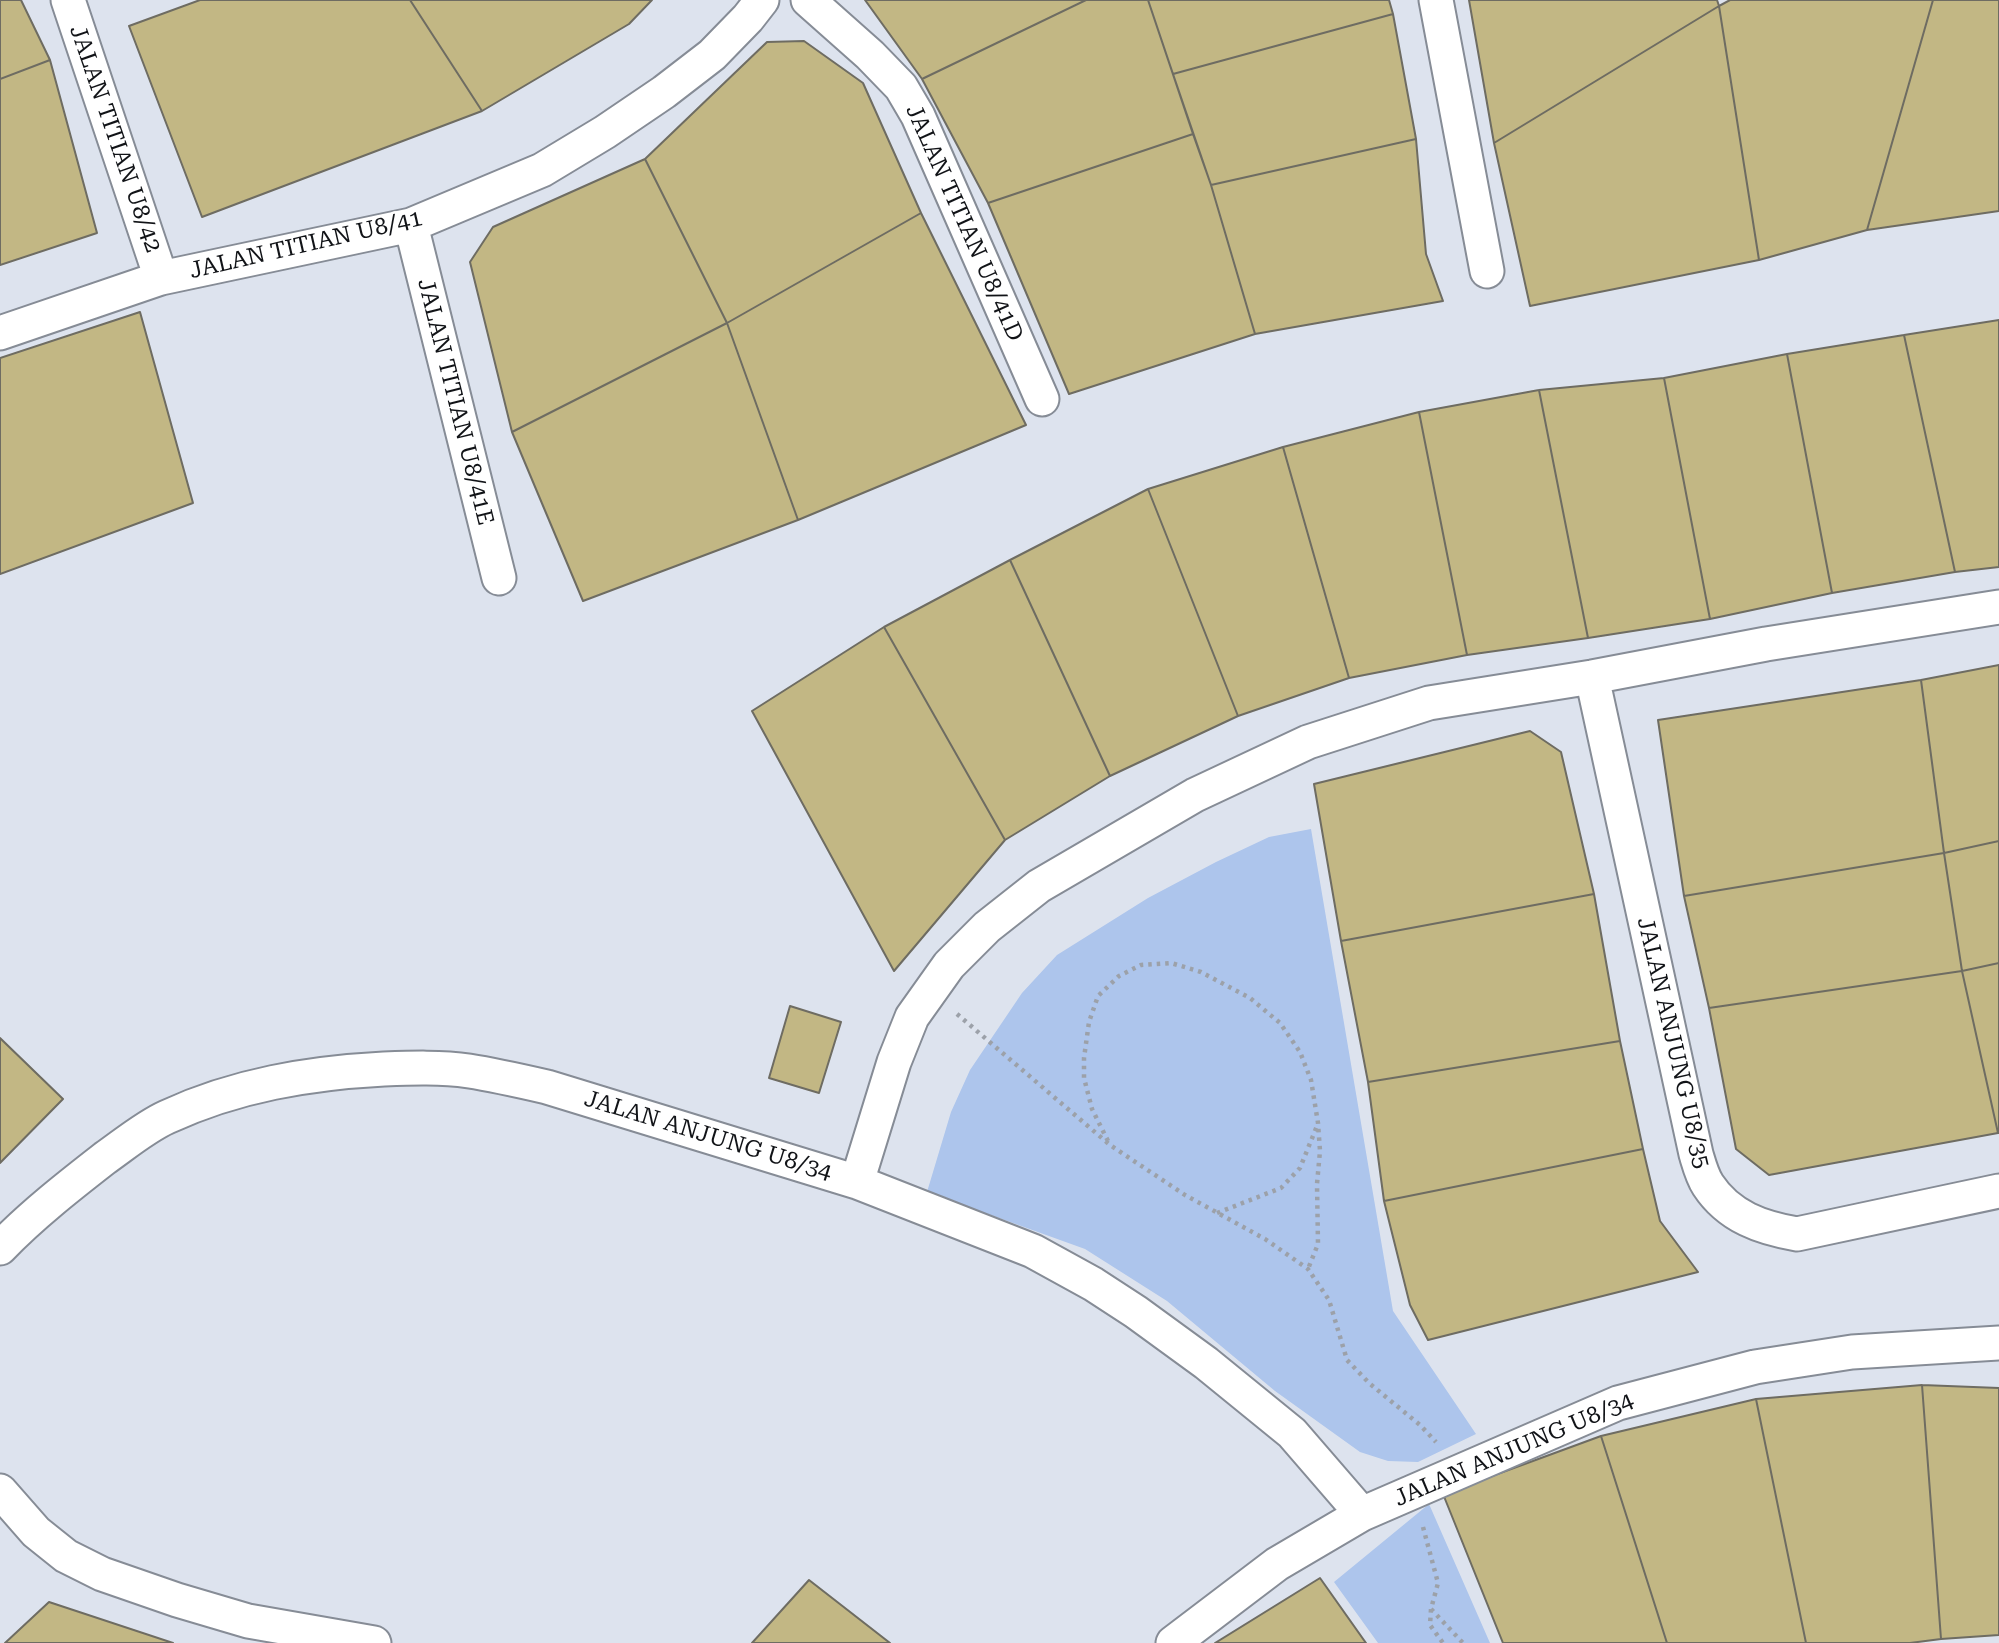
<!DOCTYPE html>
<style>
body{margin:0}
canvas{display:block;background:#dde3ee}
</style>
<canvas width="1999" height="1643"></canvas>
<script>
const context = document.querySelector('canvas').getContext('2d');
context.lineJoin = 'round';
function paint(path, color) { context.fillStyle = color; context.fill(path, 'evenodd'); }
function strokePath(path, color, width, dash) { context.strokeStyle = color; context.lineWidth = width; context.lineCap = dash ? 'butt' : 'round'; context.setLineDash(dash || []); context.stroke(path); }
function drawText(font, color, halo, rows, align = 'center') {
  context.font = font + ' "Roboto Serif",serif'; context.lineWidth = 5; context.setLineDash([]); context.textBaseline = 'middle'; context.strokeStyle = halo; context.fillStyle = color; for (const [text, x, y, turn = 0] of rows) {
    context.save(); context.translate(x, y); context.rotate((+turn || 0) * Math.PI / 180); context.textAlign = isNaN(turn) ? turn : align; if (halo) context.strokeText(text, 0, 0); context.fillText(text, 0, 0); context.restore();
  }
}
paint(new Path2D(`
 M1311,829L1393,1311L1476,1434L1418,1462L1388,1461L1360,1452L1275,1391L1167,1301L1085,1249L927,1192L951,1112L970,1070L1022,993L1057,955L1148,898L1216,862L1269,837Z
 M1429,1504L1490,1643H1378L1334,1582Z`), '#adc5ec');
const building = new Path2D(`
 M0,0H21L50,60L0,79Z
 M200,0H410L482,111L202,217L129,26Z
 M410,0H652L629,24L482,111Z
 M865,0H1086L922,79Z
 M1086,0H1148L1193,134L988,203L922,79Z
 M1148,0H1389L1393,14L1173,74Z
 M1469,0H1717L1719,6L1494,143Z
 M1730,0H1933L1867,230L1759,260L1719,6Z
 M1933,0H1999V211L1867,230Z
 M1719,6L1759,260L1530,306L1494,143Z
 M1393,14L1416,139L1211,185L1173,74Z
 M804,41L863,83L921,213L727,323L645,159L767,42Z
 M50,60L97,233L0,265V79Z
 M1193,134L1211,185L1255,334L1069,394L988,203Z
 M1416,139L1426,254L1443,301L1255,334L1211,185Z
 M645,159L727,323L512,432L470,262L493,227Z
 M921,213L1026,425L798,520L727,323Z
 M140,312L193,503L0,574V358Z
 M1999,320V567L1955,572L1904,335Z
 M727,323L798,520L583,601L512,432Z
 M1904,335L1955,572L1832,593L1787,354Z
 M1787,354L1832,593L1710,619L1664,378Z
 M1664,378L1710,619L1588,638L1539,390Z
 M1539,390L1588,638L1467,655L1419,412Z
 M1419,412L1467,655L1349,678L1283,447Z
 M1283,447L1349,678L1238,716L1148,489Z
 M1148,489L1238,716L1110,776L1010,560Z
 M1010,560L1110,776L1005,840L884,627Z
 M884,627L1005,840L894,971L752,711Z
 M1999,665V841L1944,853L1921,680Z
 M1921,680L1944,853L1684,896L1658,720Z
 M1530,731L1561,752L1594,894L1341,941L1314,784Z
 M1999,841V963L1962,971L1944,853Z
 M1944,853L1962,971L1709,1008L1684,896Z
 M1594,894L1620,1041L1368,1082L1341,941Z
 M1999,963V1133H1998L1962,971Z
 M1962,971L1998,1133L1769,1175L1736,1149L1709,1008Z
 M790,1006L841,1022L819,1093L769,1078Z
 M0,1038L63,1099L0,1163Z
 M1620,1041L1643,1149L1384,1201L1368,1082Z
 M1643,1149L1660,1221L1698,1272L1428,1340L1410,1305L1384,1201Z
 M1922,1385L1999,1388V1635L1941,1639Z
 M1922,1385L1941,1639L1910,1643H1806L1756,1399Z
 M1756,1399L1806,1643H1667L1601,1436Z
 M1601,1436L1667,1643H1503L1443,1494Z
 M1320,1578L1366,1643H1215Z
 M809,1580L890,1643H752Z
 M49,1602L173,1643H5Z`);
paint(building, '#c2b784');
strokePath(building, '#6e6c62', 2);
const minor = new Path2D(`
 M68,0L161,278
 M808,0L870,55L901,87L918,116L1042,399
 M1436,0L1487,271
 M411,225L499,578
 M0,333L161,278L411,225L542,170L605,132L664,92L712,55L748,18L762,0
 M1592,677L1696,1154C1699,1164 1702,1176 1708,1185C1729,1217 1762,1228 1797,1234L1999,1191
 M857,1182L894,1062L912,1017L949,965L987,927L1039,886L1195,795L1308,742L1429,703L1592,677L1766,644L1999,607
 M0,1248C32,1215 69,1186 105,1158C125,1144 145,1127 167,1117C236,1085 309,1073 384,1069C412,1068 441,1067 469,1071C495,1075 521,1081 547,1087L857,1182L1033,1251L1093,1284L1136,1312L1206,1363L1292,1433L1362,1514
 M0,1491L36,1532L66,1556L102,1574L177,1600L248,1621L374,1643
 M1173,1643L1277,1564L1362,1514L1618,1403L1755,1367L1852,1352L1999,1343`);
strokePath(minor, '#868c96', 37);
strokePath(new Path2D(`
 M957,1014L1110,1145L1185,1195L1265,1239L1308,1269L1329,1300L1347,1360L1369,1383L1420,1425L1436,1442
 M1108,1141L1092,1109L1084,1078V1058L1089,1022L1098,996L1119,976L1141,965L1171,963L1201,972L1250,998L1280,1023L1300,1052L1311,1080L1318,1123L1320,1151L1317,1184L1318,1244L1308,1269
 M1217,1213L1281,1188L1300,1168L1317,1126
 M1423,1527L1438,1583L1431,1609L1430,1625L1443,1643
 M1431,1609L1463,1643`), '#9ca1a9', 4.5, [3.5, 5]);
strokePath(minor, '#fff', 33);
drawText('23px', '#111317', '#fff', [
 ["JALAN TITIAN U8/42",115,139,71],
 ["JALAN TITIAN U8/41D",964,223,66],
 ["JALAN TITIAN U8/41",306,245,-13],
 ["JALAN TITIAN U8/41E",455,402,76],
 ["JALAN ANJUNG U8/35",1673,1043,77],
 ["JALAN ANJUNG U8/34",708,1136,17],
 ["JALAN ANJUNG U8/34",1514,1450,-23]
]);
</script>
